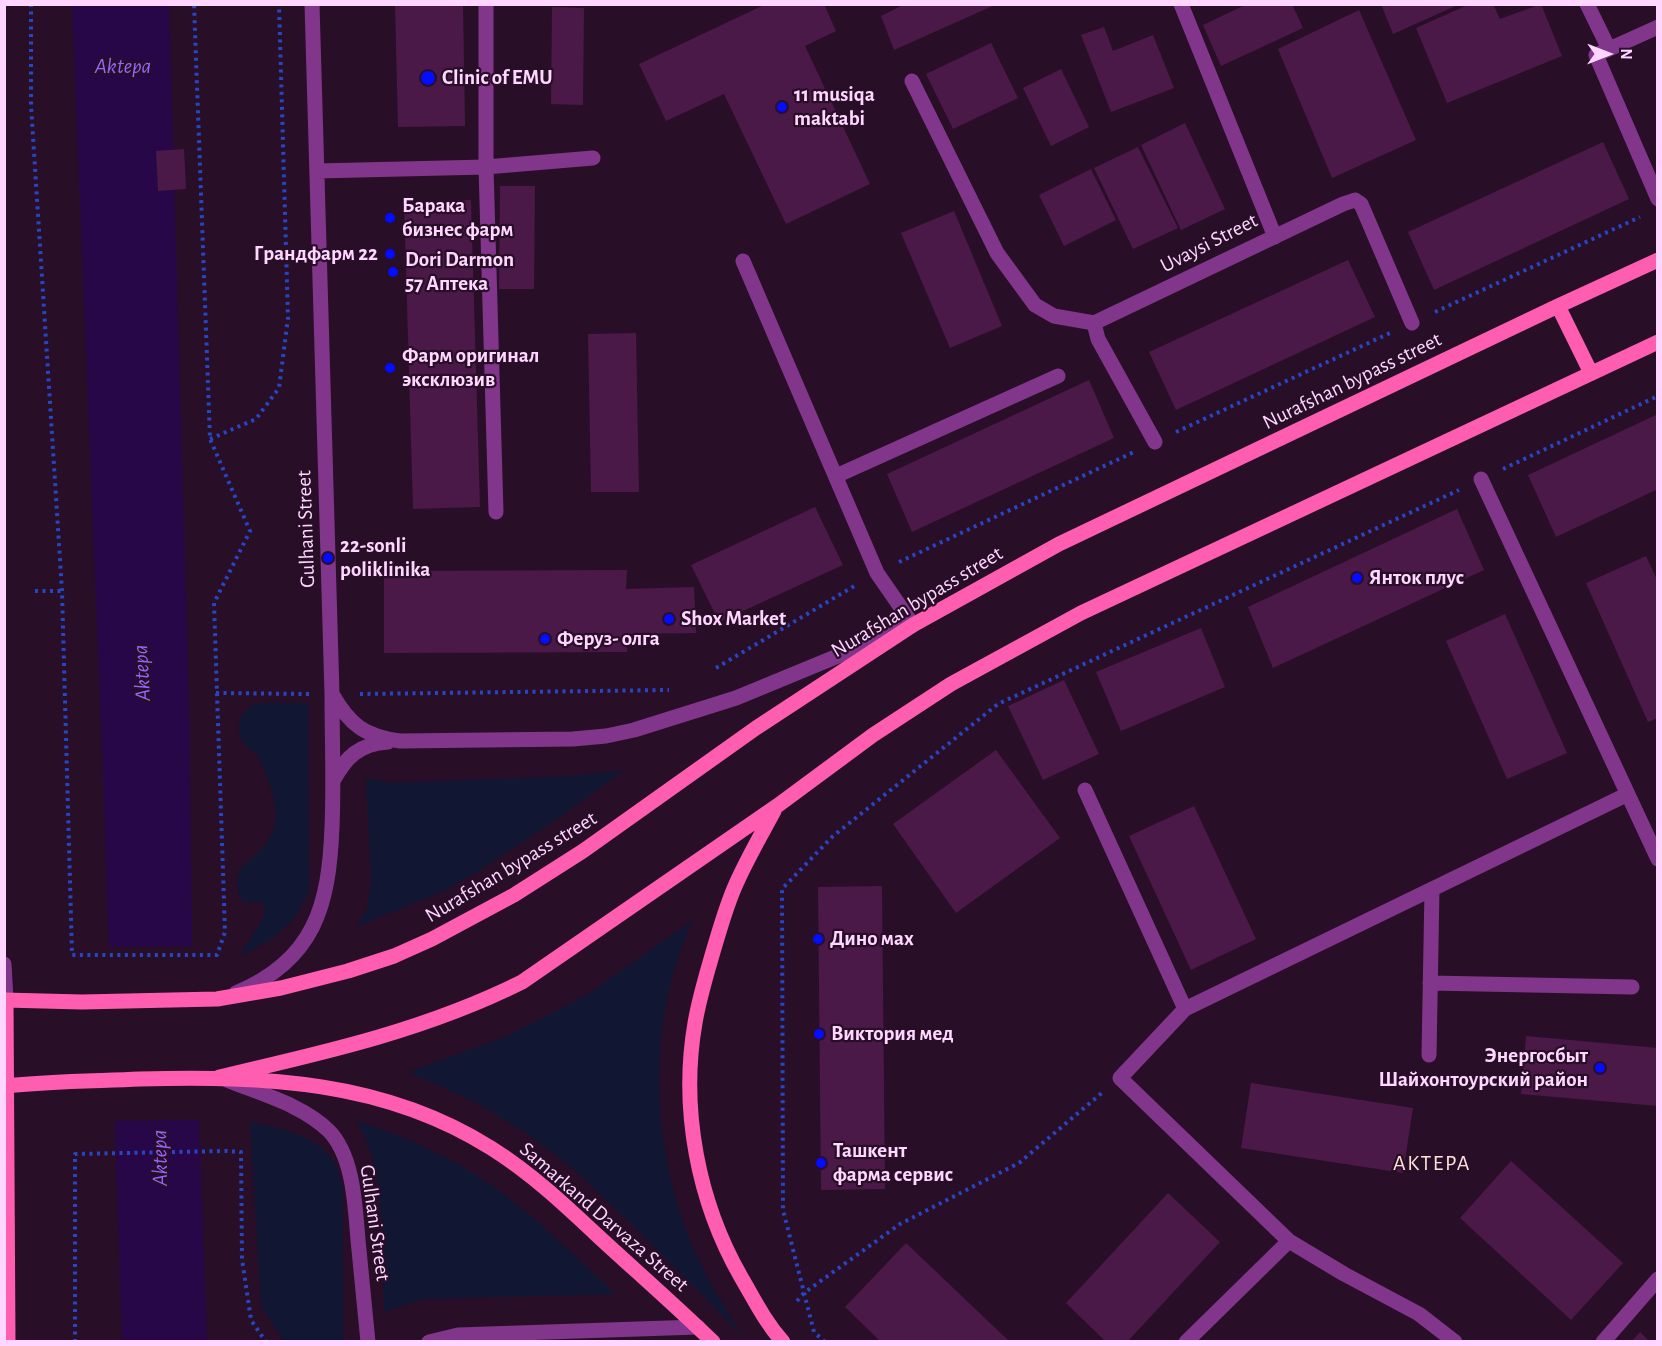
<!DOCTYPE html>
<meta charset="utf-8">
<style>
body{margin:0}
#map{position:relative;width:1662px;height:1346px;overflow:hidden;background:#290e28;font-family:"Alegreya Sans",sans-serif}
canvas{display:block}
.frame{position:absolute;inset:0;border:6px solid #fed6ff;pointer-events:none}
.north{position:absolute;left:1578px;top:24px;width:60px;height:60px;-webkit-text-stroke:4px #290e28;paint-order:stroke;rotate:90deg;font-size:16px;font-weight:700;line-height:24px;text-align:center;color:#fed6ff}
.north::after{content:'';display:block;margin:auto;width:21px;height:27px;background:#fed6ff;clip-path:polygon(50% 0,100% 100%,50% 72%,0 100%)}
</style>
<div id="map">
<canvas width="1662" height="1346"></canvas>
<div class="frame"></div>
<div class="north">N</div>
</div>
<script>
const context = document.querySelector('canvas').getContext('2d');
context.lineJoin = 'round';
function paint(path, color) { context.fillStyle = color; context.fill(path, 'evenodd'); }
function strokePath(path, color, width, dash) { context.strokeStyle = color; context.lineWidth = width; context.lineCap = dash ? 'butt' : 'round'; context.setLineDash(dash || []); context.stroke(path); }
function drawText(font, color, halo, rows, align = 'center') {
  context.font = font + ' "Alegreya Sans",sans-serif'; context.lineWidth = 4.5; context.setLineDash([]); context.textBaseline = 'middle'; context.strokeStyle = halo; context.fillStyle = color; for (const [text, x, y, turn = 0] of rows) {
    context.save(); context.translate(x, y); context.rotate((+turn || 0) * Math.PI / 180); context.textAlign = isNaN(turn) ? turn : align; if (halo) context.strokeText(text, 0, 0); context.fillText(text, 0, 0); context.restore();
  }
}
paint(new Path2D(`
 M308,703L309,892L295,918L272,939L239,957L264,917V903L243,902L238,893V871C250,860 266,848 272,833C282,812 268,776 258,757C255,751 249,750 245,745C234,732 238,713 253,705C261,701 297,703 308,703Z
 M624,770L560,817L477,872L444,891L356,927L367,909L371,883L366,778L390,783L571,776Z
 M693,920C646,1023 650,1141 692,1245C705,1276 724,1305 741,1334L629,1222L572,1168L526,1133L475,1102L408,1072L505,1037L585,996Z
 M357,1121C407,1137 456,1159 498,1190C540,1220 578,1259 616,1294L424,1299L384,1312C382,1263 384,1212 374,1164C371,1149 364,1135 357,1121Z
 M250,1122C279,1128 323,1136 337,1167C340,1174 341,1183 343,1190V1341H284L261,1306Z`), '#111733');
paint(new Path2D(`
 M72,5H169L189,706L192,933L207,1341H122L103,776Z`), '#280749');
paint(new Path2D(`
 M196,946L202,1120L111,1121L105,947Z`), '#290e28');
paint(new Path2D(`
 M395,4H463L465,126L398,127Z
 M766,4H824L836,31L805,46L870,184L786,224L724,94L666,121L639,64Z
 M905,4H997L894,50L881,16Z
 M1247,4H1292L1303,28L1221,66L1203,25Z
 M1381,4H1460L1393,34Z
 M1470,4H1493L1500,19L1541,4L1562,56L1447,103L1416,28Z
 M552,7L584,8L583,105L551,104Z
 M1359,10L1416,140L1332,178L1278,49Z
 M1104,27L1113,51L1153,35L1174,88L1111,112L1081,35Z
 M991,43L1018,98L953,129L926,74Z
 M1061,69L1089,127L1051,146L1023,88Z
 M1185,123L1225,209L1181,230L1141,145Z
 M1603,142L1629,199L1434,290L1408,232Z
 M1138,147L1178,228L1133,249L1094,168Z
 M184,149L186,189L158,191L156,151Z
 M1091,169L1116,220L1064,246L1039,195Z
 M500,186H535L534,289H499Z
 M471,200L480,507L413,509L404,202Z
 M954,211L1002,326L950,348L901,233Z
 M1348,260L1375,317L1176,410L1149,352Z
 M636,333L639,492H591L588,334Z
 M1089,380L1114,438L912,532L887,474Z
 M1658,414V489L1556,537L1528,475Z
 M815,507L843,565L719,622L691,565Z
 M1457,509L1484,570L1273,668L1248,607Z
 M1646,556L1658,582V718L1648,722L1586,583Z
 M627,570L626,589L694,587L696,633L627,634V652L384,653V571Z
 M1505,614L1567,753L1507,779L1446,641Z
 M1201,628L1225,687L1121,731L1096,672Z
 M1064,680L1099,754L1043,780L1008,706Z
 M996,750L1060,838L956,913L893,824Z
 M1194,806L1256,939L1191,970L1129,836Z
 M882,886L885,1189L821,1190L818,887Z
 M1526,1036L1658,1048V1106L1521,1094Z
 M1251,1083L1413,1108L1403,1173L1241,1148Z
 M1511,1161L1623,1263L1571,1320L1460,1218Z
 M1168,1193L1220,1242L1127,1342H1106L1066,1303Z
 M906,1243L1010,1342H881L845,1307Z
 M1640,1332L1650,1342H1631Z`), '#4b1948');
strokePath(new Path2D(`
 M31,4V105L62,591L72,955H217L225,932L214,603L250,531L210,439L194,4
 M1435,312L1640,217
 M1176,432L1390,333
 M210,439L256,419L279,388L288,318L279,4
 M1503,469L1658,396
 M899,562L1134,452
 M35,591H62
 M716,668L856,585
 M216,693L309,694
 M360,694L669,690
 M797,1301L804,1293L900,1224L1019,1163L1103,1092
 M75,1342V1154L226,1151L241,1152L242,1259L251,1320L266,1342
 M825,1342L814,1332L783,1210L782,889L832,837L998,704L1459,490`), '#2746c2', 4, [3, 4.5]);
strokePath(new Path2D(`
 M486,4V167L496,512
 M1181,4L1275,237
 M1587,4L1609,49
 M1658,27L1596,55L1658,199
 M912,81L997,253L1035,305L1054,316L1094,323
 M317,171L486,167L593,158
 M1155,442L1098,339L1094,323L1343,204L1355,200L1361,204L1412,323
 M836,476L1058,376
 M1481,479L1658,859
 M332,694C350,725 364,736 400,741L573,739L606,736L634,730L736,698L913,625L877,573L743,261
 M333,781C346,757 359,744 388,742
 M1085,790L1185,1009
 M4,964L6,1000
 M1430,983L1632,987
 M236,993C315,960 329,905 332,827C334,783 332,738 332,694L312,4
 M1429,1055L1432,889
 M227,1080C261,1094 303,1105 329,1131C356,1159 355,1214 359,1250C362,1280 365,1311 368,1342
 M429,1342L458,1335L698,1327
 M1186,1342L1289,1241
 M1455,1342L1419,1314L1344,1274L1289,1241L1120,1078L1185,1009L1626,795
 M1603,1342L1658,1279`), '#82368b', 15);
strokePath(new Path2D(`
 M1558,306L1591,373
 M774,811C761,835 747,859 736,884C726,906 720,929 713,952C706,976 699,999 695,1023C680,1109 698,1202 741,1277C754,1299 765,1322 783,1342
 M4,1000L82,1002L217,999L281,988L348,971L394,956L432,939L514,895L583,851L756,728L913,625L1059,544L1558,306L1658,260
 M6,1000L8,1342
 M219,1077C323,1053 426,1030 522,982L777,806L873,735L951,684L1081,613L1658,342
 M4,1086C50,1081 95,1081 140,1079C264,1076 383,1080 491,1148C531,1173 565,1205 599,1237C637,1272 676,1306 713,1342`), '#ff5db0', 15);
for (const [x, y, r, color] of [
 [428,78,8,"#020cff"],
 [782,107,6,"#020cff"],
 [390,218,6,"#020cff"],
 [390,254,6,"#020cff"],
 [393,272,6,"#020cff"],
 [390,368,6,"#020cff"],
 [328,558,6,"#020cff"],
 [1357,578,6,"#020cff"],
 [669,619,6,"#020cff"],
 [545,639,6,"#020cff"],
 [818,939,6,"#020cff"],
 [819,1034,6,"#020cff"],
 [1600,1068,6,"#020cff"],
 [821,1163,6,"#020cff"]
]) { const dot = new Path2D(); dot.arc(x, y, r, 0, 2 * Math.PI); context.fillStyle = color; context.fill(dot); strokePath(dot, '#290e28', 2); }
drawText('bold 21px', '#fed6ff', '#290e28', [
 ["Clinic of EMU",442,78],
 ["11 musiqa",794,95],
 ["maktabi",794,119],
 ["Барака",402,206],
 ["бизнес фарм",402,230],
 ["Грандфарм 22",378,254,"right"],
 ["Dori Darmon",405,260],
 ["57 Аптека",405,284],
 ["Фарм оригинал",402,356],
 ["эксклюзив",402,380],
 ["22-sonli",340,546],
 ["poliklinika",340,570],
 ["Янток плус",1369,578],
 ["Shox Market",681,619],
 ["Феруз- олга",557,639],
 ["Дино мах",830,939],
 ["Виктория мед",831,1034],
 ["Энергосбыт",1588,1056,"right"],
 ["Шайхонтоурский район",1588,1080,"right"],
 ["Ташкент",833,1151],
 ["фарма сервис",833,1175]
], 'left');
drawText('21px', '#fed6ff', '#290e28', [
 ["Uvaysi Street",1209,243,-27],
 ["Nurafshan bypass street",1352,381,-26],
 ["Gulhani Street",306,529,-92],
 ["Nurafshan bypass street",917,602,-31],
 ["Nurafshan bypass street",511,867,-31],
 ["Samarkand Darvaza Street",604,1217,41],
 ["Gulhani Street",375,1223,82]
]);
drawText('italic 22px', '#9664ff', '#290e28', [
 ["Aktepa",123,66],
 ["Aktepa",142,673,-93],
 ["Aktepa",160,1158,-91]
]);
context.letterSpacing = '1.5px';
drawText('22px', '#ffe0d8', '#290e28', [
 ["AKTEPA",1432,1163]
]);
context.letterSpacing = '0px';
</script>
